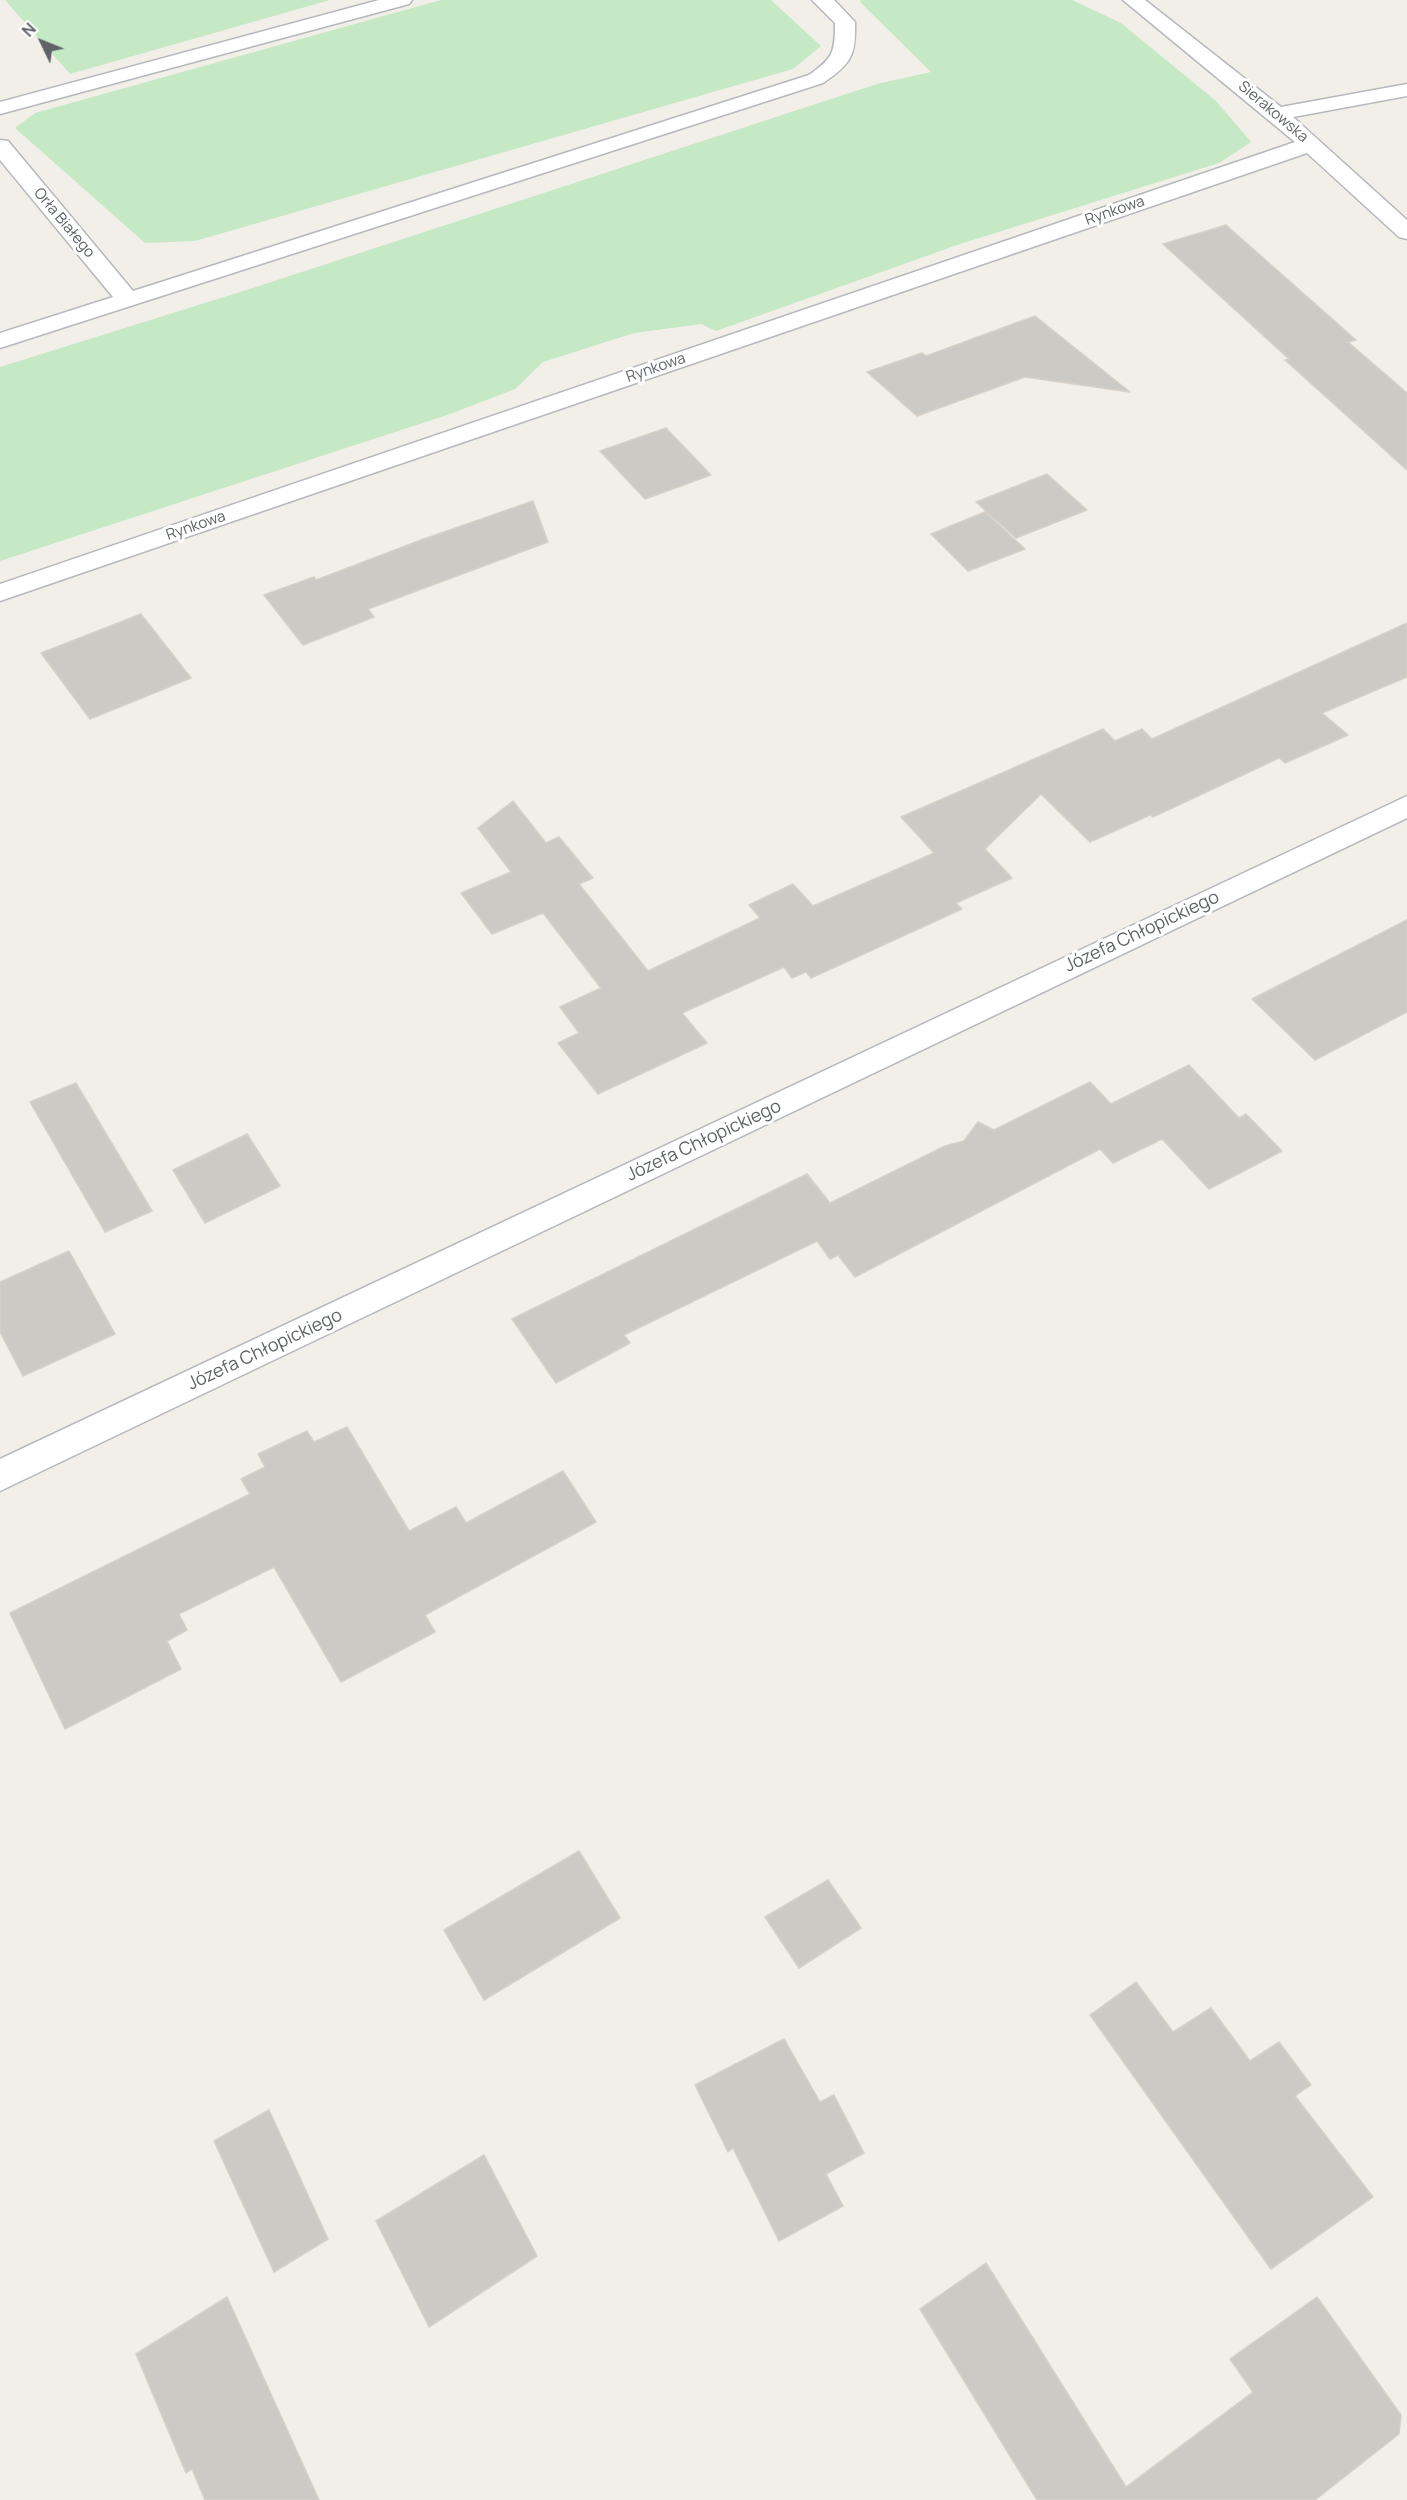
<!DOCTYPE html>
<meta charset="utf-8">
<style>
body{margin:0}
#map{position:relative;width:1407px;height:2500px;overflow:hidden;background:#f1efe8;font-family:Manrope,sans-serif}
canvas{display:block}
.north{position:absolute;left:12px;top:12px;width:60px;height:60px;-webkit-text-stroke:4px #fff;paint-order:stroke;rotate:313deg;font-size:16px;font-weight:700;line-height:24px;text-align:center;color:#5f6368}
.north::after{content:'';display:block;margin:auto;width:21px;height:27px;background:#5f6368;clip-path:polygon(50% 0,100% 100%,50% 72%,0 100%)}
</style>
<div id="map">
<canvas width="1407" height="2500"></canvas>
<div class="north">N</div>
</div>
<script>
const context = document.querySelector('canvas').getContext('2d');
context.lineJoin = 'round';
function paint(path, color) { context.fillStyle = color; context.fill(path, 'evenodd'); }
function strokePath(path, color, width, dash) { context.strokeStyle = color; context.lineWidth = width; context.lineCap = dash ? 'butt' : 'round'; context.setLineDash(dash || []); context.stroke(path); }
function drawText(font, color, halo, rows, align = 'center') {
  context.font = font + ' Manrope,sans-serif'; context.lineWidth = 6; context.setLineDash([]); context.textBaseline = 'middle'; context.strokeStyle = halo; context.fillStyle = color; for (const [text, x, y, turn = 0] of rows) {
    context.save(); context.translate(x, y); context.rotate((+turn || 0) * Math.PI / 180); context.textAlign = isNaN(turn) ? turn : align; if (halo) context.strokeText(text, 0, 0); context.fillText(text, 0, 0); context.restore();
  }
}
paint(new Path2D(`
 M5,0H330L70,74Z
 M441,0H771L821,46L793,69L195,241L145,243L15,128L35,113Z
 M861,0H1072L1121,23L1216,101L1251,142L1219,163L960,244L716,331L701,324L634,333L543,362L515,389L450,414L0,561V367L256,287L877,84L931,72L860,2Z`), '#c5e8c5');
const building = new Path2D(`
 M1226,225L1356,340L1348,342L1407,393V470L1285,360L1289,359L1163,244Z
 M1035,316L1130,392L1025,377L917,416L867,372L922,353L926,356Z
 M666,428L711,475L645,499L600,451Z
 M1047,474L1087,510L1016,538L976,502Z
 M533,501L548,542L368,609L374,617L303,645L264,595L314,577L316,580L421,540Z
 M985,512L1025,549L968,571L931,534Z
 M141,614L191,678L90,719L41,653Z
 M1407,623V677L1322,713L1348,735L1285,763L1279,758L1153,817L1150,815L1090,842L1041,794L985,849L1012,878L956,903L962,909L811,978L806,972L792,978L784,967L682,1013L707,1043L598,1094L558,1043L579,1033L560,1007L601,988L543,913L492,934L461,893L511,872L478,828L513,801L546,843L559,837L593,878L579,884L648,971L760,918L749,905L793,884L813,906L934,853L901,817L1103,729L1115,741L1142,729L1152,739Z
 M1407,920V1012L1315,1060L1252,999Z
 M1189,1065L1239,1118L1246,1114L1282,1151L1209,1189L1162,1139L1113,1163L1100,1149L855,1277L838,1255L830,1259L817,1241L624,1335L630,1343L556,1383L512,1319L807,1174L830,1203L945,1146L964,1141L978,1122L994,1130L1090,1082L1111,1104Z
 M76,1083L152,1211L105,1232L30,1102Z
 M247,1134L280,1186L205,1223L173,1170Z
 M69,1251L115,1334L23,1376L0,1332V1282Z
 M347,1427L409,1531L456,1507L466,1523L563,1471L596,1522L425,1615L435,1632L341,1682L274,1567L179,1614L187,1630L167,1641L181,1669L65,1729L10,1613L250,1494L241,1479L265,1467L258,1454L307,1431L314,1442Z
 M579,1851L620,1918L484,2000L444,1930Z
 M828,1880L861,1928L799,1968L765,1917Z
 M1136,1982L1173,2032L1211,2008L1250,2061L1279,2042L1311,2085L1295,2096L1373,2197L1271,2269L1090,2015Z
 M784,2039L820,2102L834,2095L864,2153L826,2174L843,2206L779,2241L733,2148L728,2152L695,2085Z
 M269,2110L328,2239L274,2272L214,2141Z
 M484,2155L537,2256L429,2327L376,2221Z
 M986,2263L1126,2487L1253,2392L1230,2359L1317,2297L1401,2415L1399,2434L1315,2500H1037L920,2309Z
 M227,2297L319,2500H205L192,2469L186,2473L136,2354Z`);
paint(building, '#cccac5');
strokePath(building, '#d6d1c6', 1.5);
const street = new Path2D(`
 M379,0H412L409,4L0,114V102Z
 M812,0H834L855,22C856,56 851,64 823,83L0,348V333L113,297L0,160V140L8,141L133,291L809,75C833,58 835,53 835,23Z
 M1123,0H1145L1281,107L1407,84V96L1293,117L1407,220V239L1399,237L1307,153L0,601V584L1295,142Z
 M1407,796V818L0,1491V1459Z`);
strokePath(street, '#b5b8bc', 3);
paint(street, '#fff');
drawText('15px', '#5f6368', '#fff', [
 ["Sierakowska",1273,112,40],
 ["Rynkowa",1115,211,-19],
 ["Orła Białego",64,223,50],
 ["Rynkowa",656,368,-19],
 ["Rynkowa",196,526,-19]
]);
drawText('18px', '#5f6368', '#fff', [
 ["Józefa Chłopickiego",1142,932,-25],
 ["Józefa Chłopickiego",704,1141,-25],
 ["Józefa Chłopickiego",265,1350,-25]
]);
</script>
